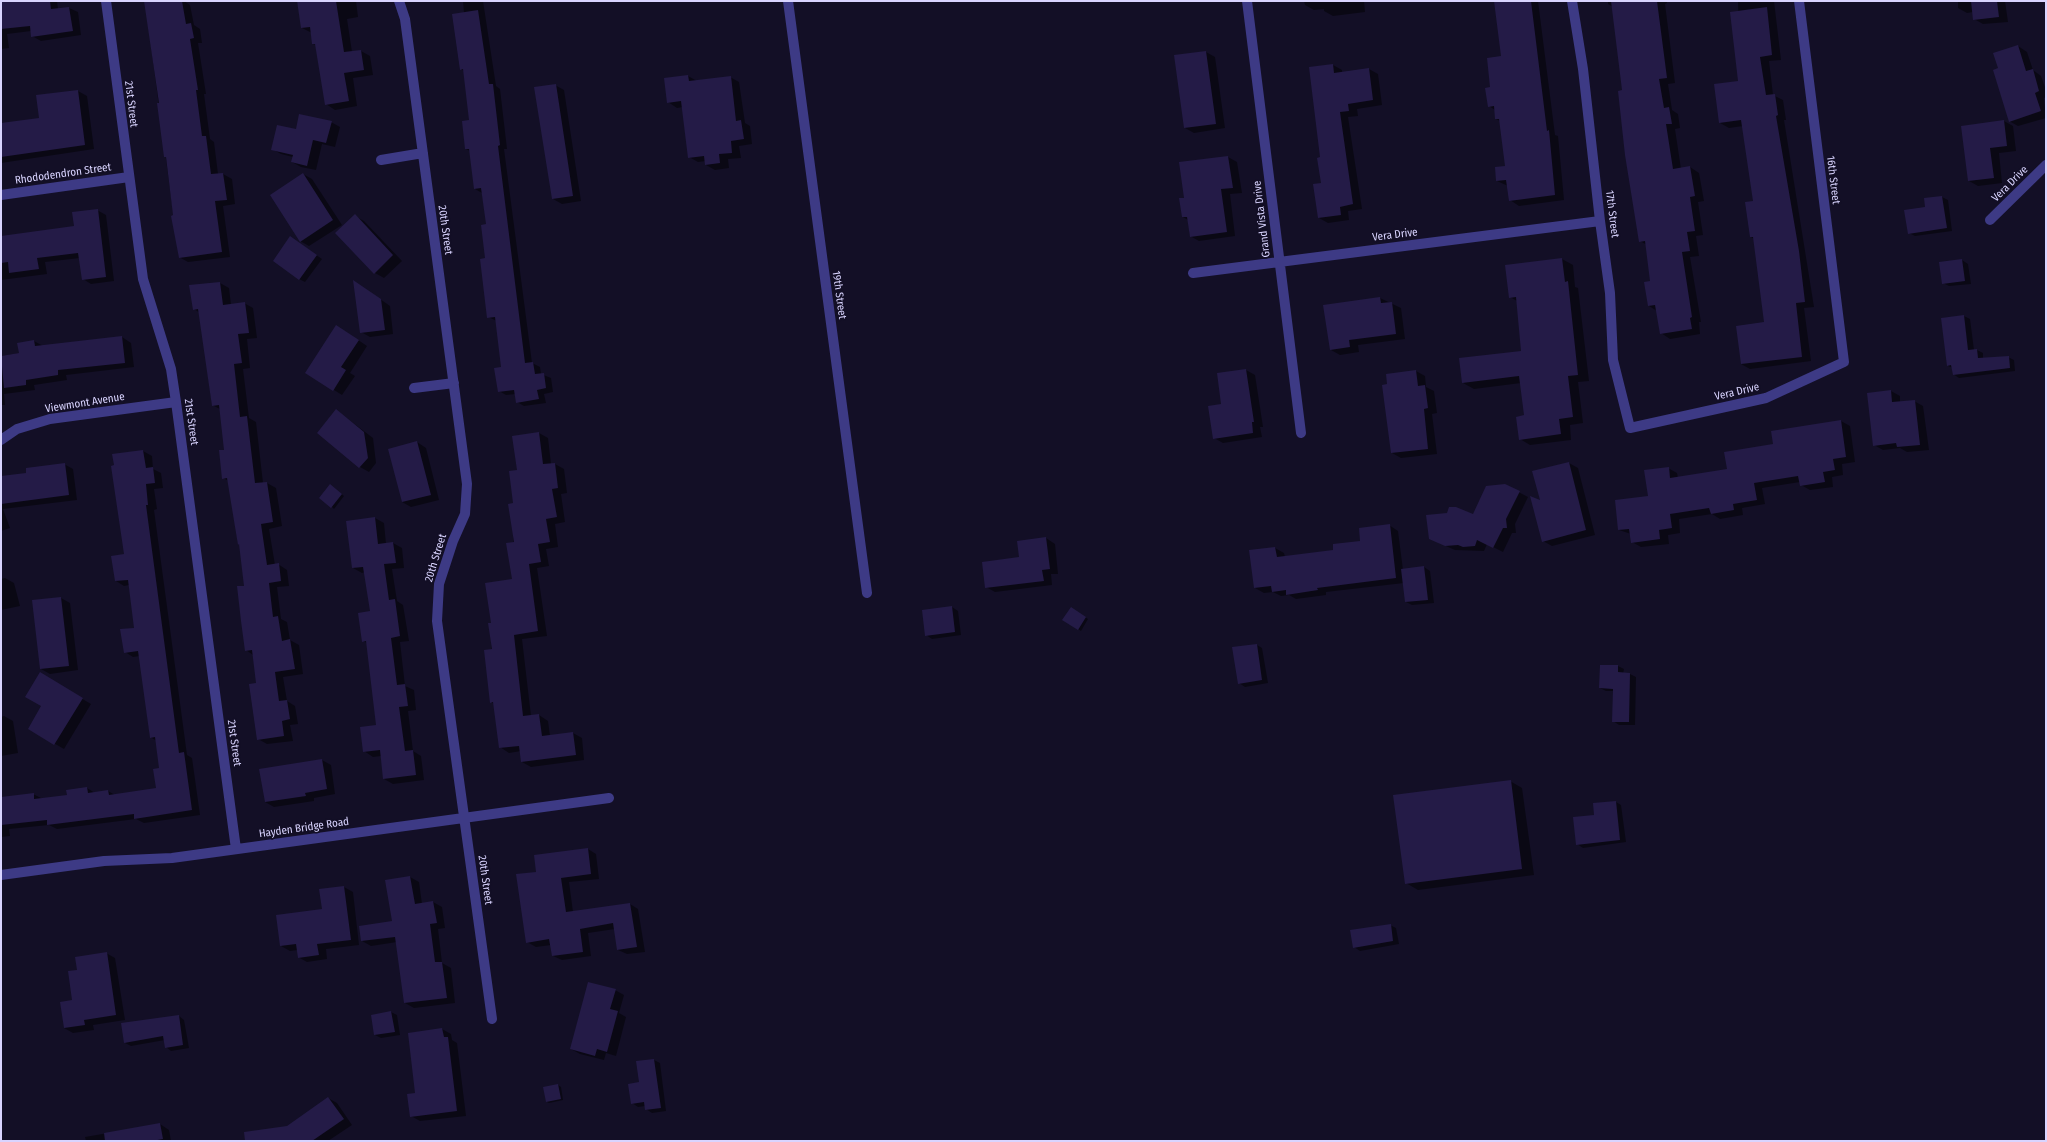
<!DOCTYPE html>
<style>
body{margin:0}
#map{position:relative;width:2047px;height:1142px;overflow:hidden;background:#130f26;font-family:"Fira Sans Condensed",sans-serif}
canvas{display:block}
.frame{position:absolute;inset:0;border:2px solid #d9d4ff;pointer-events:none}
</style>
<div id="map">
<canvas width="2047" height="1142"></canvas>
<div class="frame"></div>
</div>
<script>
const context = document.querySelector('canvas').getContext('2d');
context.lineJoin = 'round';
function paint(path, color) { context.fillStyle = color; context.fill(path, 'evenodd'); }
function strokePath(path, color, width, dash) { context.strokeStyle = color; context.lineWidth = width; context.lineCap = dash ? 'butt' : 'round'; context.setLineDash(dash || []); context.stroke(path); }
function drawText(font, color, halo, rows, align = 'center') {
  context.font = font + ' "Fira Sans Condensed",sans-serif'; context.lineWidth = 3.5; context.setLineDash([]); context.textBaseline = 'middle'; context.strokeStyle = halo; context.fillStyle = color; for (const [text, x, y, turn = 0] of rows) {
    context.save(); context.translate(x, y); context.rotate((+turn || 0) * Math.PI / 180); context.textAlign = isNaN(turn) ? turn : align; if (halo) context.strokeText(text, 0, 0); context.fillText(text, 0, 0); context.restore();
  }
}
paint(new Path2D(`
 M1,1H57L58,9L69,8L78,12L81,35L41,41L32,36L31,31L7,34L9,48L1,49Z
 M145,1H184L190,5L194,25L200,29L202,43H198L206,94H204L210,139L214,142L218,174H223L232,179L235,204L223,206L230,257L188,262L179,257Z
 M297,1H356L358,17L347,19L352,52L361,51L370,56L373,75L353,78L357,106L335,110L326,104L316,45L313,44L312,33L302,28Z
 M463,1H483L496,86L500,89L507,149H504L532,363L540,367L541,374L551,378L553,392L544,394L546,403L524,406L517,402L516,394L506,395L499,391L502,368L497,321L488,317L487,225L482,193L475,189L470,151L466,149L470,121L464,71L461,69L464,13Z
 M1304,1H1364L1365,12L1333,16L1324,11V9L1314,10L1305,5Z
 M1495,1H1538L1555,135L1558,136L1564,200L1519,206L1510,200L1508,186L1497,181L1506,167L1500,121L1496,119L1495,110L1489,106L1491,88L1502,57Z
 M1608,1H1667V3L1665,4L1675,83L1668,84L1672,110L1678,114L1680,128L1675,129L1681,169L1690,167L1699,173L1704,201L1698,202L1703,235L1696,236L1699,256L1690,257L1701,322H1699L1700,334L1670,339L1661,333L1657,311L1649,306L1651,281L1647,245L1640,241L1613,7L1608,4Z
 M1738,1H1774L1781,60L1769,61L1773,95L1783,100L1786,120H1784L1814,307L1804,308L1811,361L1750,369L1741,364L1765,323L1754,239L1751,237L1755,202L1743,126L1729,128L1720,123L1740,81Z
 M1958,1H2005L2008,22L1983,24L1974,19L1973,12L1967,13L1958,8Z
 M2018,46L2027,52L2033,70L2041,76L2046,90V97L2044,98L2046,118L2018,126L2009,121L1999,69Z
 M1206,52L1215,57L1225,128L1194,133L1185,128Z
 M1333,65L1342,70V73L1369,69L1378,74L1382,105L1357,109L1358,116L1348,117L1362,209L1348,211L1349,220L1328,223L1319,218L1322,184V158Z
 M688,76L697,81L730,77L739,82L745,123L750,126L752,144L739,146L741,158L728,159L729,168L715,170L706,165V161L698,162L689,157L683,107L677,108L668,102L665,79Z
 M555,85L564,90L581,201L562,204L553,199Z
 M78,91L87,96L94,149L1,163V132L40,119Z
 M2004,121L2013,126L2016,151L1999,153L2002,183L1978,186L1969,181Z
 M331,122L340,127L335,147L322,144L316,170L301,167L292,162L293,157L281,154L272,149L296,130Z
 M1228,157L1237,162L1242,193L1230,194L1235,236L1199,241L1190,236L1188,220L1183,217L1185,199L1180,163Z
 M303,174L312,179L342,225L309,246L300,241Z
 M1942,197L1948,200L1952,231L1915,236L1909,233L1926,208Z
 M97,210L106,215L114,281L91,284L83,279L80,258L45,262L47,274L1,280V237L75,227Z
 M355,216L364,221L402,261L384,278L375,273Z
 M296,241L322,259L305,282L299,279Z
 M1562,259L1573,265L1575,287L1578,288L1589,381L1578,382L1583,423L1570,425L1571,440L1530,445L1520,439L1525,416L1521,383L1474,389L1463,383L1522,352L1517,301L1510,297Z
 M1962,260L1968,264L1971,284L1949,286L1943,283L1940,263Z
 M220,283L229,288L231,305L244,303L253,308L257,338L247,339L250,368L243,369L249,418L256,422L263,483H267L276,488L282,526L269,529L275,565L278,564L287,570L289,586L277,587L281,619L287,622L290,640L299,645L303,674L283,677L287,701L295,706L298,724L290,725L293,741L267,744L258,739V683L253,655L246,650L245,586L240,545L238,544L229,481L223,478L225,451L220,409L212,405L200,313L194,309Z
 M363,287L390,306L393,334L370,337L361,332Z
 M1380,298L1401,308L1405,339L1358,345L1359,352L1340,355L1331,350Z
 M1964,316L1970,319L1974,350H1977L1983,353V359L2008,357L2014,360L2015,371L1959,378L1953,374V368L1948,366L1942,318Z
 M345,331L367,346L350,373L355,376L342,395L334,390Z
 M122,337L131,343L134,367L66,375L67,380L34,385L35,390L4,394L5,405H1V356L20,353L18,344L34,341L43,346Z
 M1246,370L1255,375L1263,427H1260L1262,437L1223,443L1214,438L1222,405Z
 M1416,371L1425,376L1426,387L1434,391L1437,413L1432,414L1437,454L1401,458L1392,453L1388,385Z
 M1891,391L1900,396V402L1914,401L1923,406L1929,450L1907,452L1900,448L1883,450L1874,445Z
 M336,410L373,438L376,463L369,472L360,467Z
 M1841,421L1850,426L1855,462L1842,464L1843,475L1832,477L1833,487L1810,490L1801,485L1800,482L1762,488L1765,504L1742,508L1743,515L1720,519L1712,514L1679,519L1680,533L1668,535L1669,544L1641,547L1632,542L1631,534L1619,530L1649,497L1668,468L1677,473L1678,478L1728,470L1774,445Z
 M539,433L548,438L551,464H555L564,469L567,493L561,494L565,522L555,524L558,547L546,549L549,566L537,568L547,636L522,639L531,716L539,715L548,721L550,736L573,733L582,738L584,760L531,767L522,762L521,751L509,753L500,747L494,704L491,702L492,623L513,580L514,504L518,471Z
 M417,442L426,448L439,500L411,507L402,502Z
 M143,451L152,456L153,469L161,473L163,488L154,489L157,509L154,510L187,755L192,758L200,815L144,823L136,819L57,829L49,825L9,829L10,836L1,837V798L33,794L43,799L68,796L87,788L95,793L108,791L115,795L157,789L161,769L157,741L150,737L140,656L133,657L125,652L135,628L129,585L124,586L116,581L125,555Z
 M1569,463L1578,468L1595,535L1552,546L1543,541L1541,502Z
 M64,464L73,469L77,500L3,509L10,528L1,531V491L27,474Z
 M1505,485L1528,497L1515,524L1516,533H1512L1503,552L1487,544L1484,551L1455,550L1439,543L1473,516Z
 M333,487L344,496L334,509L332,507Z
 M375,518L384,523L386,544L393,543L402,548L404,568L392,569L397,601L403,605L409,641L400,642L405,686L414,690L416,710L408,711L413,751L421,756L424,780L393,784L384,779L381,756L373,757L364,751L377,726L367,643L363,641L371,611L365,572L362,573L353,568Z
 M1389,525L1398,531L1403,570L1424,567L1430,571L1434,603L1412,605L1406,602L1404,583L1326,592V595L1296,599L1289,595L1281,596L1273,592L1264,593L1255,588L1250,551L1275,548L1284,553L1285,557L1335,551L1361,541Z
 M1046,538L1055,544L1058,574H1051L1052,585L995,592L986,587Z
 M5,578L14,583L20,606L1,610V579Z
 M61,598L70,603L78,670L50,674L41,669Z
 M952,607L958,611L961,635L932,639L926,635Z
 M1071,608L1088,619L1081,631L1064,620Z
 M1257,645L1262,648L1268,683L1245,687L1239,683Z
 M1618,666L1624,669L1623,674H1630L1636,677L1635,725H1619L1613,721L1614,691H1606L1600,688Z
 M40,674L91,704L64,749L29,729L43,706Z
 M4,716L13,721L18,753L1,756V717Z
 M322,760L331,765L335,794L314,798V801L274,807L265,802Z
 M1510,781L1522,788L1534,875L1418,890L1406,883Z
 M1616,802L1621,805L1626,842L1583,848L1577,844L1595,816Z
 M588,849L596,854L599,879L569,882L573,912L630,904L638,909L645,952L627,954L618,950L615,929L588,933L591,956L562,960L553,956L551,945L536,947L527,942L537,873Z
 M410,877L419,882L422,904L433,902L442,907L445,928L438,929L442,963L451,968L455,1003L414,1008L405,1003L397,942L371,946L362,941L393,922Z
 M344,887L353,892L359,945L326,949L327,959L307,962L298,957V950L290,951L281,946L323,910Z
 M1390,925L1396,928L1399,944L1360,951L1354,947Z
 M106,953L115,958L125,1020L93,1025L94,1030L73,1033L64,1028L73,1001L78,971Z
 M615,990L624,995L619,1013L626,1017L616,1056L606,1053L604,1060L580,1054L571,1049Z
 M391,1012L397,1015L400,1035L381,1038L375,1035Z
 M179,1016L184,1020L189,1048L171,1051L166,1047L165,1040L131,1046L125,1043Z
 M442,1029L451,1034L452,1040L457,1043L466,1116L420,1121L411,1116L417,1094Z
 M654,1060L660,1063L666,1111L652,1113L646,1109L645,1106L638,1107L632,1103L640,1083Z
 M558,1085L561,1087L563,1100L549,1103L547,1102Z
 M328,1098L337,1103L352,1125L328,1141H252L287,1127Z
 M160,1124L169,1130L171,1141H86L85,1137Z`), '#0007');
paint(new Path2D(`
 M1,1H50L51,9L69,7L73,31L31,37L30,26L1,29Z
 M144,1H182L186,24L191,23L194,38L190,39L198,90H196L202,136H206L211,174L223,173L227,200L215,201L222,252L179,258L171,216L173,215L166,157H164L157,103H159Z
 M297,1H336L344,52L361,50L364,70L344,73L349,101L325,105L315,44H312L310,27L301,28Z
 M1494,1H1531L1547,131L1549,130L1555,195L1509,201L1506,180L1496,181L1495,167L1505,166L1499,119H1495L1494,106L1488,107L1485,88L1490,87L1487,58L1501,56Z
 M1611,1H1657L1667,78L1659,79L1664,108L1669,107L1672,124H1666L1673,169L1690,166L1695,196L1690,197L1695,231L1687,232L1690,251L1682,252L1692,317L1690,318L1692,329L1660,334L1655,305L1648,306L1644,282L1650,281L1645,241L1639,242L1625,155L1618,91L1622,90Z
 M1971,1H1997L1999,17L1973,20Z
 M1767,7L1772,55L1760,57L1766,95L1775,94L1778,115L1776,116L1799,251L1805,302L1796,303L1802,357L1741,364L1736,326L1764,322L1753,237H1750L1745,202L1753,201L1741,120L1719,123L1714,84L1738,81L1730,12Z
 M478,10L489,84H493L500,145L498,146L525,363L533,362L535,374L544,373L546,388L537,390L539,399L516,403L514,390L498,392L494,368L501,367L495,317L487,318L480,259L485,258L481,225L486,224L481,188L474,189L469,149H465L462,121L469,120L463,69L460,70L452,14Z
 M2018,45L2026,71L2033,69L2039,91L2035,93L2041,111L2009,122L1993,70L1998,68L1993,53Z
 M1206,51L1216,124L1184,128L1174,55Z
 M1333,64L1334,73L1369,68L1373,100L1348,104L1349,111L1340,112L1353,204L1340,207L1341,215L1318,218L1313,184L1321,183L1317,158L1320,157L1309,67Z
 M688,75L689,81L731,76L736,121L741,120L744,139L731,141L732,153L719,154L720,163L705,165L704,156L688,158L681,101L667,103L664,78Z
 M556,84L573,196L552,199L534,87Z
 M78,90L85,145L1,157V123L39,118L36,95Z
 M299,114L332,121L326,143L313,140L307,166L291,162L293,155L271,150L277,125L296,129Z
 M2004,120L2007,146L1990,148L1994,178L1968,181L1961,126Z
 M1228,156L1233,188L1221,189L1227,232L1190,237L1187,217H1182L1179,198H1184L1179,162Z
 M303,173L333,220L300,242L270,195Z
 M1942,196L1947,228L1908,234L1904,210L1925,207L1924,198Z
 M98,209L106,277L82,280L78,253L37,258L39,269L9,273L8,262L1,263V236L74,226L72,212Z
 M355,214L393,255L374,274L335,233Z
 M290,236L317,255L299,280L273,261Z
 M1562,258L1565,282L1568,281L1578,375L1568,376L1573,417L1559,419L1561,434L1519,440L1516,417L1524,415L1519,376L1462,383L1459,358L1521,351L1516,297L1509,298L1505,265Z
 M1962,259L1965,281L1942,284L1939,262Z
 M353,280L381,299L385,330L360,333Z
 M220,282L223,305L245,302L249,333L238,334L242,363L234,364L240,417L247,416L255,483L267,482L273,522L261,524L267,565L279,563L281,581L269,583L273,617L278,616L282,641L290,639L295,669L275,672L279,701L287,700L290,719L282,721L284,736L257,740L249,684L256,683L252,650L245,651L241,621L237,586H244L239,544L238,545L227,478L222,479L219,450H224L219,405L212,406L198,309L193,310L189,285Z
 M1380,297L1381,303L1392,302L1396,334L1349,340L1350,347L1330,350L1323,305Z
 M1964,315L1968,350L1977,349L1978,358L2009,356L2010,368L1953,375L1951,365L1947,366L1941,318Z
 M336,325L359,340L341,367L346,370L333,391L305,373Z
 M122,336L125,363L58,370V375L26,380V385L4,388L1,356L19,353L17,343L34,340L35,346Z
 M1246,369L1254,422H1252L1253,433L1213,439L1208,406L1221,404L1217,373Z
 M1416,370L1418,386L1425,385L1428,408L1424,409L1428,449L1391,453L1382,385L1387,384L1386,374Z
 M1891,390L1892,402L1915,400L1920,445L1897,447L1896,443L1873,446L1867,393Z
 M336,409L364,432L368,458L359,468L317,433Z
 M1841,420L1846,457L1833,459L1835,470L1823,472L1825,482L1800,486L1798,476L1754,483L1757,500L1733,504L1734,510L1711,514L1709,508L1670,514L1672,528L1659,530L1660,539L1631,543L1629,529L1618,530L1615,500L1648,496L1644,470L1669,467L1670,478L1727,469L1724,452L1773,444L1771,431Z
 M539,432L543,464L555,463L558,488L552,489L557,517L546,519L550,542L538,544L541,562L529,564L538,631L514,635L523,716L539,714L542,736L573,732L576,755L521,762L519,746L499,748L493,702L490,703L484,650L492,649L488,623H491L485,583L512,579L506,543L514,542L508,504L513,503L509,471L517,470L512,436Z
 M417,441L431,495L402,502L388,449Z
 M143,450L146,468L153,467L155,483L146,484L148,505H146L179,753L184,752L192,810L134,819V814L47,825V820L1,825V797L34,793V799L67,795L66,790L87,787L88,793L108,790L109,795L156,788L153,769L159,768L155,737L150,738L138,651L124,653L120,629L134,628L128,580L115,581L111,556L124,554L111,466L114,465L112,454Z
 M1569,462L1586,530L1542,542L1530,496L1540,500L1532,471Z
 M65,463L69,495L1,504V476L26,473V468Z
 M330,484L342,494L331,508L319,498Z
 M1505,484L1520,491L1506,519L1507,528H1503L1493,548L1477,540L1475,546L1463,547L1458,545L1445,546L1429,539L1426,515L1447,513L1449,507H1456L1473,514L1486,486Z
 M375,517L378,544L393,542L396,563L384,564L389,600L395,599L400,636L391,638L397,685L405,684L408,706L399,707L405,751L413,750L416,775L383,779L380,750L363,752L360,727L376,725L366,641L362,642L358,613L370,611L363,567L352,568L346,521Z
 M1390,524L1396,578L1317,588L1318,590L1286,595V590L1272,592L1271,586L1254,588L1249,550L1275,547L1277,557L1333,550V544L1360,541L1359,528Z
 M1046,537L1050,569L1042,570L1044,581L985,588L982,562L1019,557L1017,541Z
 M1424,566L1428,600L1405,602L1401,569Z
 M61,597L69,666L40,669L32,600Z
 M952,606L955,632L925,636L922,610Z
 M1071,607L1086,617L1078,630L1062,620Z
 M1257,644L1262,680L1238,684L1232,647Z
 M1600,665H1618V672L1630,673L1629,722H1612L1613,689L1599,688Z
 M40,672L83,698L54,745L28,729L41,706L25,697Z
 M322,759L327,789L305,793L306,796L265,802L259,769Z
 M1511,780L1522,869L1405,884L1393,795Z
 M1616,801L1620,840L1576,845L1573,817L1594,815L1593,803Z
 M588,848L591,874L561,878L566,912L630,903L637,947L617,950L613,923L580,929L583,952L552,956L549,939L526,943L516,874L536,872L534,855Z
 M410,876L415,904L433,901L437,923L430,924L435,962H442L447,998L404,1003L395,937L361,941L359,926L392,921L385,880Z
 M344,886L351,940L317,944L319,955L298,958L296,944L280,946L276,915L322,909L319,889Z
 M1391,924L1393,941L1353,948L1350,930Z
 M107,952L116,1015L84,1020L85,1025L64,1028L60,1002L72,1000L68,971L77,970L75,957Z
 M588,982L616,989L610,1009L618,1011L607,1052L597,1049L595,1056L570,1049Z
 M391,1011L395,1032L374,1035L371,1015Z
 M179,1015L183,1045L165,1048L163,1036L124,1043L121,1023Z
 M442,1028L444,1037H448L457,1111L410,1117L407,1094L415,1093L408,1033Z
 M654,1059L661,1108L645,1110L644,1102L631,1104L628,1084L639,1082L636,1061Z
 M558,1084L561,1099L546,1102L543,1087Z
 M328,1097L344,1119L312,1141H245L244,1132L287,1126Z
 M160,1123L163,1139L152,1141H105L104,1133Z`), '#241b47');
strokePath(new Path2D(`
 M106,1L143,279L171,369L176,402L236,849
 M399,1L405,19L467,484L465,514L453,541L439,584L437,621L492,1019
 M788,1L867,593
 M1247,1L1301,433
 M1572,1L1583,69L1600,221L1610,293L1613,360L1630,428L1766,398L1844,362L1799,1
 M381,160L423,153
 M1,195L129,177
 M1990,220L2046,165
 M1193,273L1600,221
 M414,388L454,383
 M1,440L17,429L50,419L176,402
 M1,875L104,861L172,858L609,798`), '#3d3a85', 10);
drawText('11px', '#d9d4ff', '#130f26', [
 ["21st Street",131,104,83],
 ["Rhododendron Street",63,174,-8],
 ["16th Street",1833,180,83],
 ["Vera Drive",2010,184,-45],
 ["17th Street",1612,214,83],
 ["Grand Vista Drive",1262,219,-97],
 ["20th Street",445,230,82],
 ["Vera Drive",1395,235,-7],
 ["19th Street",839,295,82],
 ["Vera Drive",1737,392,-13],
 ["Viewmont Avenue",85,403,-9],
 ["21st Street",191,422,82],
 ["20th Street",436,558,-73],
 ["21st Street",234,743,82],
 ["Hayden Bridge Road",304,828,-8],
 ["20th Street",485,880,82]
]);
</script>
